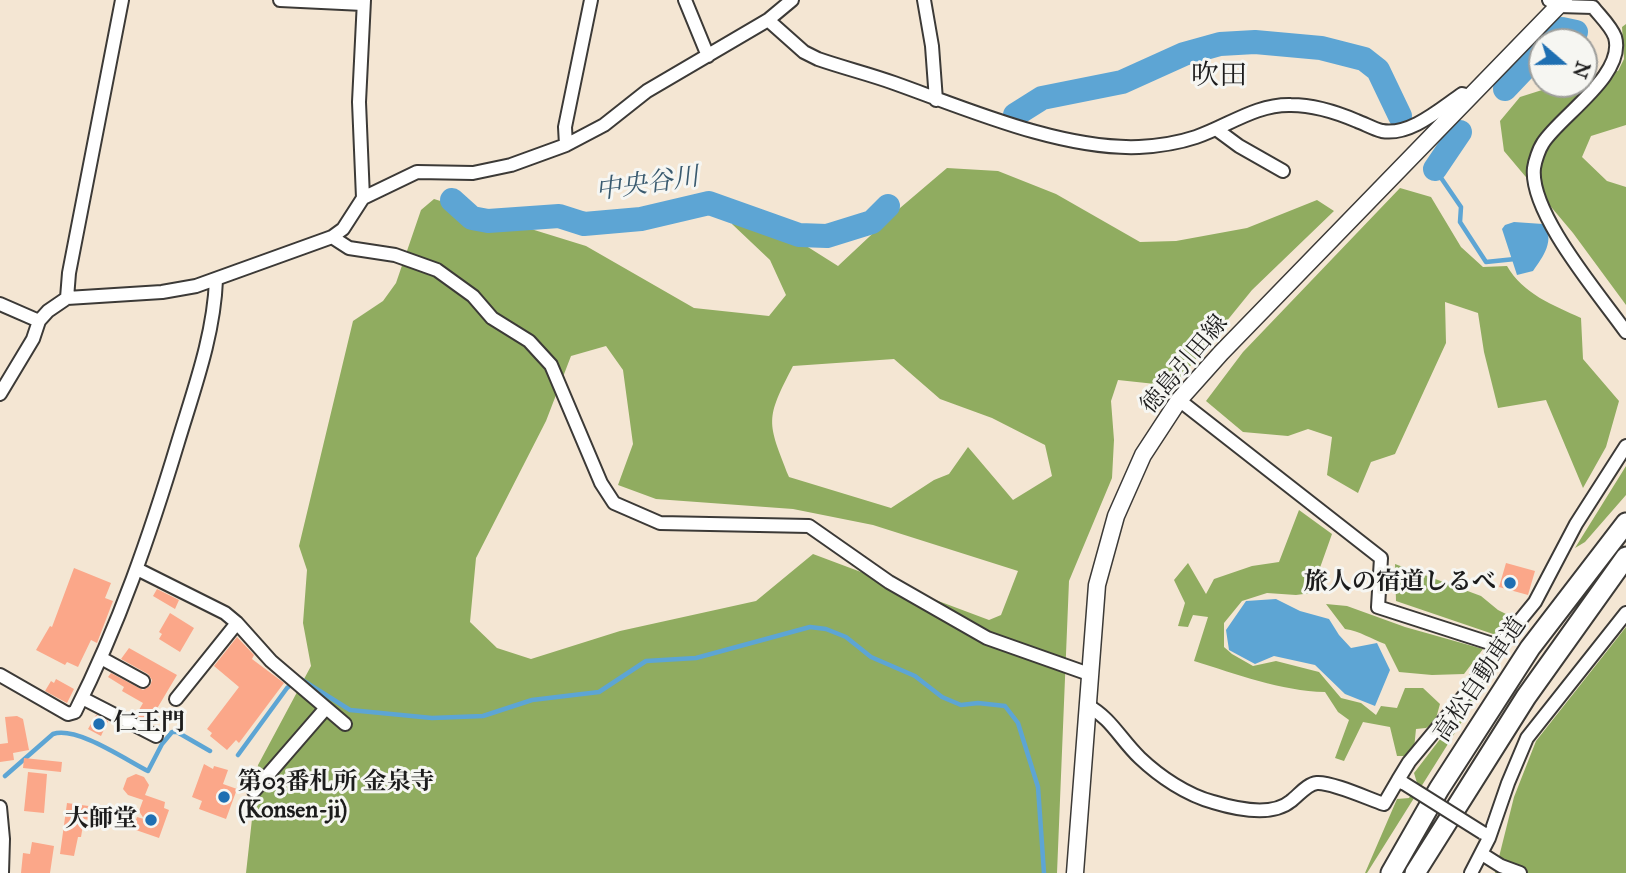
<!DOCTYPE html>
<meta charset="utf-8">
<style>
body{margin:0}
#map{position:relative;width:1626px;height:873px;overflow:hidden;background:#f4e6d3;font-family:"IM FELL Great Primer",serif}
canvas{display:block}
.north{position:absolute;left:1528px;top:28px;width:70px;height:70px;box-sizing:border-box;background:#f6f6f2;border:2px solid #9f9f9c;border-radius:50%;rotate:110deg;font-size:19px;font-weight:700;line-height:28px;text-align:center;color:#1c1c1c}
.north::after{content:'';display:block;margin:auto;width:24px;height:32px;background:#1f6fb2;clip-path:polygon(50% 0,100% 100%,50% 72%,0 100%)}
</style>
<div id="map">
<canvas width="1626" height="873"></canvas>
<div class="north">N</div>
</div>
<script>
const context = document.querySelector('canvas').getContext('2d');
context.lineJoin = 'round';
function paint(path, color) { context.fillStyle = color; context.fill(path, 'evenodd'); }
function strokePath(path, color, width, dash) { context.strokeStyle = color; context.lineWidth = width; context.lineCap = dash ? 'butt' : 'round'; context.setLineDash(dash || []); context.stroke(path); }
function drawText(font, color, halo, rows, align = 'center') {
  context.font = font + ' "IM FELL Great Primer","Noto Serif JP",serif'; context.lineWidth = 6; context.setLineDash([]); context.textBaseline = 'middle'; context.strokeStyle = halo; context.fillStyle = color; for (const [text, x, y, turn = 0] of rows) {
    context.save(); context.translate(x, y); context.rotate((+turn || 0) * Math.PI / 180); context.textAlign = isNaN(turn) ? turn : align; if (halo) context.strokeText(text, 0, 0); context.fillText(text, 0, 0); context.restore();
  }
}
paint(new Path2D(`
 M1626,24V125L1591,136L1582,157L1607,181L1626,187V305L1573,233L1504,151L1500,121L1520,97L1561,84H1584V77L1618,71L1624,59L1622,27Z
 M947,168L998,171L1056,194L1140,242L1176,241L1247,228L1317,200L1334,211L1252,290L1174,386L1118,380L1111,401L1114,440L1112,478L1069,581L1057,873H246L258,765L311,666L303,623L307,570L299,546L353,321L383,301L396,283L421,210L434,199L586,246L694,308L769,316L786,295L770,260L732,224L746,208L838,266L900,208ZM606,346L623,370L633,444L618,485L656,499L793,509L873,525L1018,571L1001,615L989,620L813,554L756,601L620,631L531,659L497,648L470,622L476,558L546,421L571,356ZM894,359L940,399L992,418L1045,445L1052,476L1013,500L968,447L949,474L934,480L891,508L789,477C767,421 765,420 793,366Z
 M1400,188L1431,197L1461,247L1483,267L1507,266C1523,294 1553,305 1581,318L1583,359L1619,401L1606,447L1583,488L1546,400L1498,408L1484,352L1478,313L1445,302L1446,343L1395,454L1371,462L1358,493L1327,475L1332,437L1308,429L1288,436L1243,432L1206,401L1243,352Z
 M1626,466V495L1585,542L1575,548Z
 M1299,510L1332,534L1311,593L1296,595L1267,593L1242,601L1224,623V647L1232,654L1253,666L1276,661L1319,672L1341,698L1361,703L1376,715L1381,706L1397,708L1405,688H1423L1440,704L1435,722L1426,728L1416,729L1414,749L1404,756H1397L1390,727L1363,722L1344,761L1335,758L1349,720L1338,712L1325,692C1281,691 1236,674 1194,661L1208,617L1193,615L1188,627L1178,626L1185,603L1174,580L1188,563L1206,594L1214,579L1252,566L1279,562Z
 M1395,564L1481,596L1498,610L1510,616L1496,635L1396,601Z
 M1326,604L1347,606L1405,627L1483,649L1464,674L1432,675L1399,672L1385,644C1371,639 1360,631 1345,629Z
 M1626,627V873H1495L1514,797L1536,741Z
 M1500,661L1367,873H1365L1397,799L1409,798L1417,783L1414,773Z`), '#90ac60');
paint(new Path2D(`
 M1514,222L1543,224C1556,239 1543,257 1533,271L1517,275L1502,229L1505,225Z
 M1276,599L1300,611L1329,619L1339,635L1351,648L1377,643L1390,670L1375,706L1345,694L1315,665L1274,656L1255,664L1229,650L1226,630L1246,601Z`), '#5da5d4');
strokePath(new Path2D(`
 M1435,169L1461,207L1460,222L1486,262L1515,259
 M238,755L287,688L299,678L350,710L432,718L483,716L532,700L599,692L646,661L696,658L810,627L826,629L846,637L871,657L915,676L942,697L961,705L978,703L1005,706L1018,723L1038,787L1044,873
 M5,776L53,734C77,726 126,760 148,771L162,744L172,732H177L210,751`), '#5da5d4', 4.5);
strokePath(new Path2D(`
 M1550,42L1562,29L1576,32
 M1505,89L1542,50
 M1015,115L1042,98L1122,82L1184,54L1220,44L1255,42L1321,48L1364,59L1378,70L1400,116
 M1435,169L1460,132
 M452,200L472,218L488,221L559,216L584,224L641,219L709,203L799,235L827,236L872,222L888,206`), '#5da5d4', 24);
paint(new Path2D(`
 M1506,563L1535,571L1528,595L1499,587Z
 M74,568L111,583L105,598L113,601L97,643L91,640L78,667L67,662L65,665L36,650L50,626L52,627Z
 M157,589L179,600L175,609L153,596Z
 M170,613L194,628L180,652L159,639L162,634L159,632Z
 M237,637L254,655L252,659L284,683L239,743L236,740L227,750L210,736L212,733L207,729L239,687L214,666Z
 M129,648L177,675L149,722L136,715L143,703L122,691L124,687L108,677L111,673L143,690L150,686L152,680L148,674L121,659Z
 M56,679L74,689L67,703L45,691L51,681L54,683Z
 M96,715L108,721L101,736L88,729Z
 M17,716L23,719L29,750L13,753L14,760L0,762V744L8,743L5,717Z
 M24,758L62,762L61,772L23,768Z
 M204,764L213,769L214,766L228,770L223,784L237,789L226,819L199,809L202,801L192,797Z
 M28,772L47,774L44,813L24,811Z
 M136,774L144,777L149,785L145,795L165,802L164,808L169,810L159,838L133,829L137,817L144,819L139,811L143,800L128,795L123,789L127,778Z
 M67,803L110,809L107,821L95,817V821L84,819L81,837H78L74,856L60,854Z
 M32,842L54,846L50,873H21L23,853L30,854Z`), '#fba789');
const minor = new Path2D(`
 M280,0L363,4
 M685,0L708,56
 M924,0L932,46L936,100
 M1549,0L1559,6L1593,7C1599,15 1611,26 1615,37C1626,75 1560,116 1543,143C1539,149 1535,161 1534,168C1529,213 1600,295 1626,332
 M768,20L804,52L818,59C844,68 869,74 894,83C967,109 1061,150 1139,147C1158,146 1178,143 1196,137C1228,126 1256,104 1291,105C1314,105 1336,112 1357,121C1365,124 1374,129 1382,131C1410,136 1440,109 1462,94L1470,96
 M1216,129L1239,146L1283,171
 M566,145L565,127L591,0
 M363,198L417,172L473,173L511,165L566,145L604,125L647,91L768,20L792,0
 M332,237L343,229L363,198L359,102L364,0
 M67,298L69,273L122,0
 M0,304L39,321
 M0,394L33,339L39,321L48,311L67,298L162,292L196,286L332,237L349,248L395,255L437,270L473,296L492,318L529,341L551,365L601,483L614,503L660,523L809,526L889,582L987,638L1089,674
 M1179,400L1381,558L1378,607L1499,646
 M137,569L225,613L237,623L271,661L345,724
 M101,658L143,681
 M0,675L68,714L75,712C119,625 150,535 178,442C194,389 214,335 216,280
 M82,698L156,736
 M176,699L237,623
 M1087,705C1112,719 1120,739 1140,758C1160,777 1187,795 1213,802C1236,809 1272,817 1291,801C1299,795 1307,784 1317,783C1332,782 1369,799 1384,804L1398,780L1403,783
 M1398,780L1409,762L1468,691L1499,646L1535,602L1576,524L1626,446
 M254,791L326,708
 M0,807L3,839L2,873
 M1482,854L1501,866L1520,873
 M1471,873L1489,838L1508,783L1527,738L1626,613`);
const major = new Path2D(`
 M1075,873L1097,585L1116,516L1143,455L1179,400L1221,353L1564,0`);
const highway = new Path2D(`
 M1391,873L1439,789L1530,648L1626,523
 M1415,873L1526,697L1626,557`);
strokePath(minor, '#3c3a37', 16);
strokePath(major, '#3c3a37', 19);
strokePath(highway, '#3c3a37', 23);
strokePath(minor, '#fff', 12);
strokePath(major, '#fff', 16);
strokePath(highway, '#fff', 19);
const minorBridge = new Path2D(`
 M1405,784L1483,833`);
strokePath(minorBridge, '#3c3a37', 16, []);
strokePath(minorBridge, '#fff', 12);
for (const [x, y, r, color] of [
 [1510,583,7,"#1f6fb2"],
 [99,724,7,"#1f6fb2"],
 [224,797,7,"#1f6fb2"],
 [151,820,7,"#1f6fb2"]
]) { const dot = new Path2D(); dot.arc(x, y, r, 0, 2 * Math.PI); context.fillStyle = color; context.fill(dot); strokePath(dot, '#f6f6f2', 2.5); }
drawText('24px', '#1c1c1c', '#f6f6f2', [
 ["徳島引田線",1185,365,-50],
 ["高松自動車道",1481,680,-56]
]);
drawText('bold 24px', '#1c1c1c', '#f6f6f2', [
 ["旅人の宿道しるべ",1496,583],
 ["仁王門",113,724,"left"],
 ["第03番札所 金泉寺",238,783,"left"],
 ["(Konsen-ji)",238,811,"left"],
 ["大師堂",137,820]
], 'right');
drawText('italic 26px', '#395a6f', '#f6f6f2', [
 ["中央谷川",647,185,-8]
]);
drawText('28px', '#1c1c1c', '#f6f6f2', [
 ["吹田",1219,77]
]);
</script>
